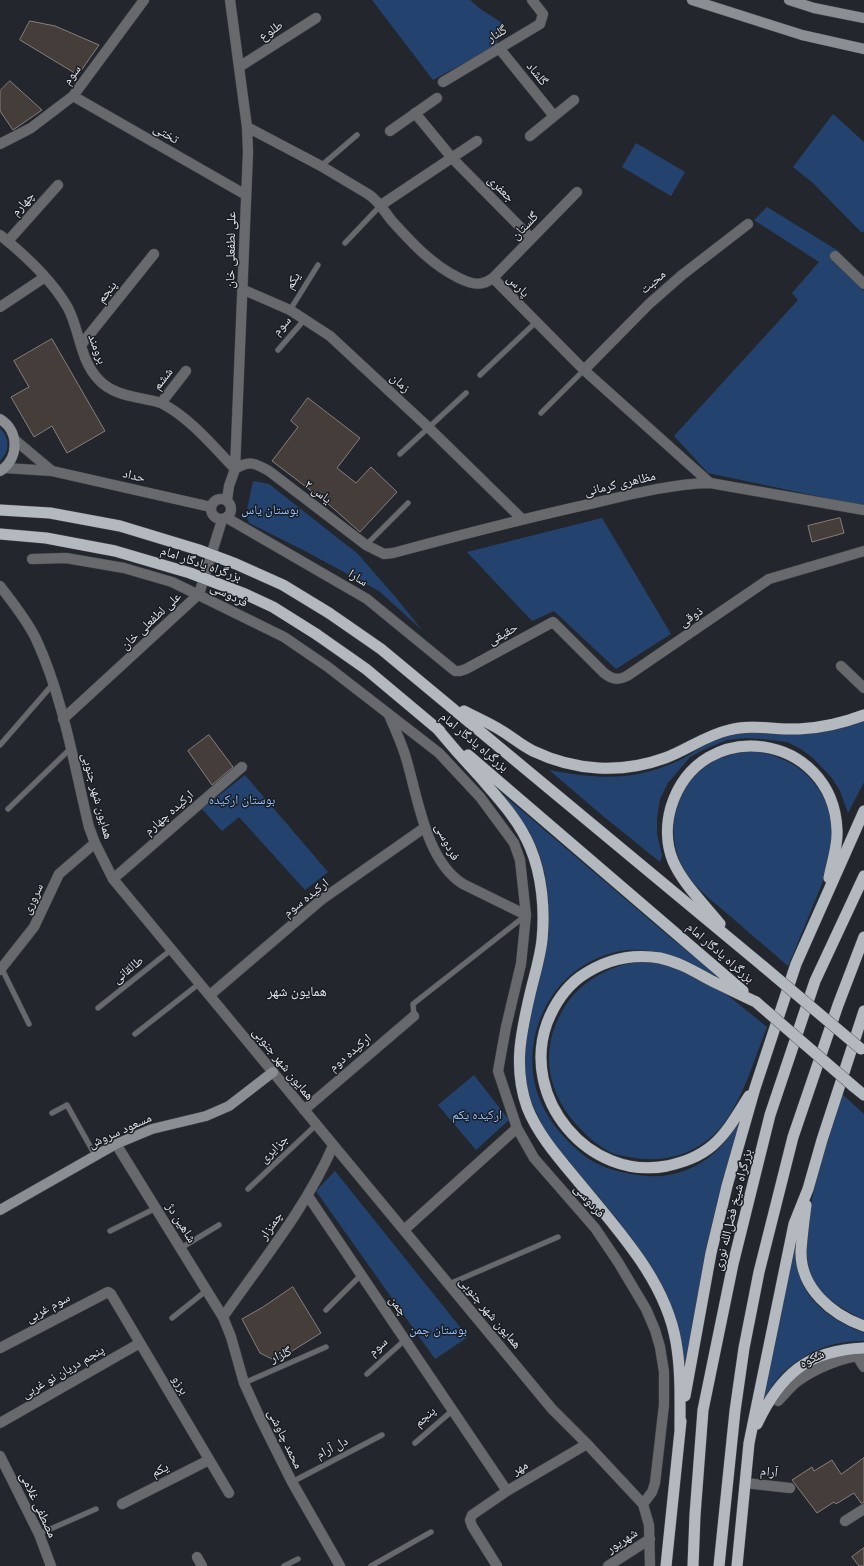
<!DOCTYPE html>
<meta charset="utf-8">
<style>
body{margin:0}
canvas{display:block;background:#23272d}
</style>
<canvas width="864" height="1566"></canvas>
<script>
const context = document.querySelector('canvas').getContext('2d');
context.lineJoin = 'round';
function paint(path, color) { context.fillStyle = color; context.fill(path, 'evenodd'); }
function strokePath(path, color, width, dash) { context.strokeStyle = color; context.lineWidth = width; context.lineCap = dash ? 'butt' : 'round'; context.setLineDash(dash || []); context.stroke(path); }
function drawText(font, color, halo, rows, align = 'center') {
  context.font = font + ' "IBM Plex Sans","Noto Naskh Arabic",sans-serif'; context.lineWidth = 3; context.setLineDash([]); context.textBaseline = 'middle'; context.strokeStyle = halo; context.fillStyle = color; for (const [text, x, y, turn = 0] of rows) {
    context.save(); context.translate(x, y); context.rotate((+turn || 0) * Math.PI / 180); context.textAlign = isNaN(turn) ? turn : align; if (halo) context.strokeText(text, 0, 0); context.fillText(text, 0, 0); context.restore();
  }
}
paint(new Path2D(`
 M372,0H470L479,8L505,25L495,46L433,80Z
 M833,114L864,142V231L862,233L813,183L793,167Z
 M636,143L685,172L671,196L622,167Z
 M767,207L840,252L832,261L864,291V506L708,473L674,436L798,300L792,293L819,262L754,220Z
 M0,428C10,438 10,451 0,461Z
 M253,481L269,484L358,554L397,599L422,630L379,591L305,551L249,523L246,515Z
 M602,518L671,634L616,669L554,611L532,621L467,552Z
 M864,721V782L848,813L840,791L832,778L813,758L801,749L787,742L763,739L746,738L727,740L705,749L690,757L668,783L660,799L657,818V834L662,856L660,862L603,816L549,770C599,779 633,782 680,760C689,756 697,749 706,744C716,738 729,734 741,733C755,732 769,734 783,735C811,735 837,731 864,721Z
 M756,751C782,757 804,766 819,790C826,801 832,813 832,827C834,859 820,889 808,918C801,934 795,950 788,966C769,949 749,933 730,916C715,903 698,891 687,874C670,850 669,812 686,787C704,761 725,753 756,751Z
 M245,775L328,872L305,890L239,817L222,831L202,809Z
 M500,792L671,938L723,980C696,966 671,952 641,950C620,948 598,956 581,967C541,994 523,1046 537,1092C545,1118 565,1141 586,1157C602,1169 626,1174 646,1176C677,1179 712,1163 729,1136C735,1128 739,1118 744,1110L717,1203L694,1315L683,1391L653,1270L617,1219L558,1148L544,1128L531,1101L526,1082L524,1061L525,1039L544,958L549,930V905L545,874L539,853L530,832Z
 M644,961L667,965L715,985L767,1027C754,1059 743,1101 720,1128C698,1154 664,1164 630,1157C623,1156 616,1155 610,1152C596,1145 585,1134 575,1123C544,1087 540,1043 567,1003C585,978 614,964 644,961Z
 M474,1075L509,1120L476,1150L438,1105Z
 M842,1094L864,1114V1320C845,1310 825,1300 814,1281C791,1237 829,1141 842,1094Z
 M335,1171L468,1337L435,1359L316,1191Z
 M799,1224C798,1237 795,1253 797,1267C803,1301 834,1322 864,1333V1341C831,1340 800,1354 778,1378C771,1386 767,1396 761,1404Z`), '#23436e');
const building = new Path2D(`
 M30,21L55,26L99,45L78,75L20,40Z
 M10,81L42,110L13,130L0,111V91Z
 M52,339L105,431L67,453L52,426L34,437L11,397L29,387L14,361Z
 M308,398L360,438L337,468L356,483L371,467L397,492L360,532L326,502L272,461L298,427L291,421Z
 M840,518L844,533L812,542L808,526Z
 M209,735L233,767L212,785L188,751Z
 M293,1287L321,1333L276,1361L260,1353L242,1319L263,1307Z
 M864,1458V1503H861L854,1493L836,1504L834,1502L817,1513L792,1480L812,1467L814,1471L832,1460L841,1474Z
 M864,1548V1566H859L852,1557Z`);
paint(building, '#443d39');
strokePath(building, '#877e7a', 1);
const service = new Path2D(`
 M321,166L357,135
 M345,243L381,205
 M290,310L318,265
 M278,350L305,319
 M480,375L536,322
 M541,413L584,370
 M400,454L466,393
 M366,545L408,503
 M0,745L53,684
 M8,809L70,749
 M2,969L29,1024
 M98,1008L172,949
 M414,1016L413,1004L525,916
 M135,1034L200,983
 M52,1113L67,1105L95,1155
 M248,1189L316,1125
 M110,1231L156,1208
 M181,1248L219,1225
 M449,1284L558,1237
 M326,1310L361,1275
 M172,1318L207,1290
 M367,1374L406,1339
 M244,1383L326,1347
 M415,1443L453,1410
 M292,1482L382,1435
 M39,1534L96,1509
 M284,1566L298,1559
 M371,1566L431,1532`);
const minor = new Path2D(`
 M499,48L554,116
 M239,67L316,18
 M443,82L540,24L543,14L532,0
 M73,96L246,195
 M415,113L452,158L531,238
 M247,127L321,166L368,194C379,201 384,211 392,221C412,243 432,265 459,278C471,284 481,287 493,278L577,192
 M390,131L437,98
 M530,136L574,100
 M0,144L31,128L73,96L144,0
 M381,205L477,141
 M0,235C25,255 52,280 68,308C80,331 80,361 99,380C112,394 131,396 149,400C153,401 159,402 163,404C191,419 213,446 235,469
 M8,241L58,185
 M835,256L864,284
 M493,278L584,370L710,483
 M244,290L290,310L330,336L429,428L522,519
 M0,307L45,277
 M81,345L154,254
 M584,370L649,304L682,275L748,224
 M161,403L186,371
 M235,469C249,460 255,463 269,471L366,545L384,554L393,553C460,535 526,518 594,503C632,494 671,484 710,483L864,510
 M211 509a10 10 0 1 1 20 0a10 10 0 1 1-20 0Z
 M227,500L229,486L235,469L248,152L247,127L230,0
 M227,518L367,599L455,671H460L466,669L553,622L604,673C612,679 618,681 627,676L769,579L864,551
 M32,559L66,558L124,568L172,582L284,637L328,667L439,753L480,797L514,843L520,860L526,915L521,964L506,1027L498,1071L517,1128L534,1158L595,1228L618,1262L646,1309L655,1330L660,1347L664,1372V1405L655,1483L652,1492L643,1504
 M841,666L864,688
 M389,715C395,729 402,744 406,758C418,798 426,861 463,884L526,915
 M63,719L199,594L222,520
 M113,879L242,767
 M0,970L34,927L59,874L95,843
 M210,995L321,900L424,828
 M304,1110L414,1016
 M116,1144L223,1317L231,1337L244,1383L260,1418L292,1482L340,1566
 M308,1196L507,1491
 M404,1230L517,1128
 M223,1317C262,1261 306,1208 333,1146
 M0,1348L108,1292L111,1294L229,1493
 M857,1356L864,1367
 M778,1401C785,1394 791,1386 798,1381C813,1370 845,1355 864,1356
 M0,1423L140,1343
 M0,1456L39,1534L51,1566
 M745,1483L790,1488
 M122,1504L209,1460
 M845,1521L864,1509
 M197,1557L202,1566
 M497,1566L472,1526L470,1520L472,1515L507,1491L587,1444
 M608,1566L650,1539`);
const tertiary = new Path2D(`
 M15,440L52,471
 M5,468L52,471L211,507
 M0,586C13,603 27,620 36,639C63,697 74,765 89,827L95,843L113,879L552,1409L587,1444L643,1504L649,1525L650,1566`);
const secondary = new Path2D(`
 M692,0L802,35L864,49
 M789,0L814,8L864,18
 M0,419C20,431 19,459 0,471
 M0,1210L116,1144L152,1129L206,1116L229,1106L273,1072`);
const trunk = new Path2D(`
 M329,613L381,649L764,967
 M316,634L366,669L440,731
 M464,711C477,718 490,723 502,731C512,737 521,745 533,751C575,771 621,774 665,758C687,750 706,735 729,730C752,724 776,730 799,729C821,728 843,723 864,715
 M435,726C449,743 464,760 479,776C498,798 519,820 530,847C542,875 545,910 542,940C540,958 534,977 530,994C521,1033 513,1067 527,1107C539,1138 565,1165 586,1191C622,1235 666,1283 676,1342C681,1370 680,1400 680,1429
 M468,755L743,991
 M720,924C704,904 683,884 673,861C666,844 666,824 671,807C700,713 833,733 837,830C838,846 832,862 829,878
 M853,1086L864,1095
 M749,1096C738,1113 728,1132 713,1145C699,1157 684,1162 667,1166C588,1181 520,1098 547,1023C554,1005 564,989 580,977C604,960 630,953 660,958C679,962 695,972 712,981C727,988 741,995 756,1002
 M806,1205C804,1220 802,1235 801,1251C800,1288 832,1315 864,1326
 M685,1396L711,1253L727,1186L755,1088L796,964L864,811
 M757,1424C780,1375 808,1350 864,1348
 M666,1566L681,1421
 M693,1566L695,1515L703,1410L733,1264L770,1115L815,981L864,876
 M719,1566L735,1411L744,1348L759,1272L793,1137L838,1005L864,937
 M737,1566L749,1443L794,1224L808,1189L822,1140L864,1011`);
strokePath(service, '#41454b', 6);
strokePath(minor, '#41454b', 11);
strokePath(tertiary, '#41454b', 11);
strokePath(secondary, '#41454b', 11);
strokePath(trunk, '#41454b', 12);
strokePath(service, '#67696c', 5);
strokePath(minor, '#67696c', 10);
strokePath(tertiary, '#67696c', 10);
strokePath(secondary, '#8b8f93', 10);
strokePath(trunk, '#b4b9c0', 11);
const trunkBridge = new Path2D(`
 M0,510L50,513L120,526L199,550L236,564L283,585L329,613
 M0,534L46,538L115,551L190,573L245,594L273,607L316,634
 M764,967L861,1049
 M756,1002L853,1086`);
strokePath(trunkBridge, '#41454b', 12, []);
strokePath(trunkBridge, '#b4b9c0', 11);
drawText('13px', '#dfe2e6', '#191d23', [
 ["طلوع",271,31,-33],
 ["گلنار",497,34,-31],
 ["گلشاد",537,74,51],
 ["سوم",72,75,-53],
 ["تختی",166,134,30],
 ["جعفری",501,189,45],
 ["چهارم",23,204,-48],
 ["گلستان",525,226,-46],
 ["علی لطفعلی خان",231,250,-89],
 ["یکم",293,281,-59],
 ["محبت",653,282,-41],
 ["پارس",518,286,46],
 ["پنجم",107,292,-52],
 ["سوم",282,326,-48],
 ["برومند",97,349,69],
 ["ششم",163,379,-52],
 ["زمان",400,383,43],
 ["حداد",134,476,13],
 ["مظاهری کرمانی",620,484,-13],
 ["یاس ۲",318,492,37],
 ["بزرگراه یادگار امام",201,564,19],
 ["سارا",358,578,32],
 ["فردوسی",229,595,26],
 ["ذوقی",691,617,-34],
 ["علی لطفعلی خان",151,621,-43],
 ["حقیقی",503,634,-29],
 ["بزرگراه یادگار امام",474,742,40],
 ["همایون‌ شهر جنوبی",97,796,75],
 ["ارکیده چهارم",169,813,-41],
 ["فردوسی",447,842,63],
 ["ارکیده سوم",306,898,-38],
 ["سروری",33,899,-64],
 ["بزرگراه یادگار امام",720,953,41],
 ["طالقانی",128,970,-39],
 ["ارکیده دوم",350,1053,-40],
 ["همایون‌ شهر جنوبی",283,1064,51],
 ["مسعود سروش",120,1131,-24],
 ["جزایری",274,1149,-44],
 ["فردوسی",589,1201,49],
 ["بزرگراه شیخ فضل‌الله نوری",733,1210,-76],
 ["شاهین دژ",181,1223,58],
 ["چمنزار",271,1226,-55],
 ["چمن",398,1306,55],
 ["سوم غربی",48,1308,-28],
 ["همایون‌ شهر جنوبی",490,1313,50],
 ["سوم",378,1347,-42],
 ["گلزار",281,1355,-23],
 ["شکوه",812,1359,-26],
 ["پنجم دریان‌ نو غربی",63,1372,-30],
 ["برزو",180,1385,59],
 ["پنجم",425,1417,-42],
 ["محمد چاوشی",285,1439,64],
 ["دل‌ آرام",332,1448,-27],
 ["مهر",520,1468,-30],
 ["یکم",160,1470,-27],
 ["آرام",769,1472,6],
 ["مصطفی غلامی",38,1505,65],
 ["شهریور",622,1541,-33]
]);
drawText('13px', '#96c0fb', '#191d23', [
 ["بوستان یاس",270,510],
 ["بوستان ارکیده",242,800],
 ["ارکیده یکم",477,1115],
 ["بوستان چمن",438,1330]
]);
drawText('14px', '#dfe2e6', '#191d23', [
 ["همایون شهر",297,992]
]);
</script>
